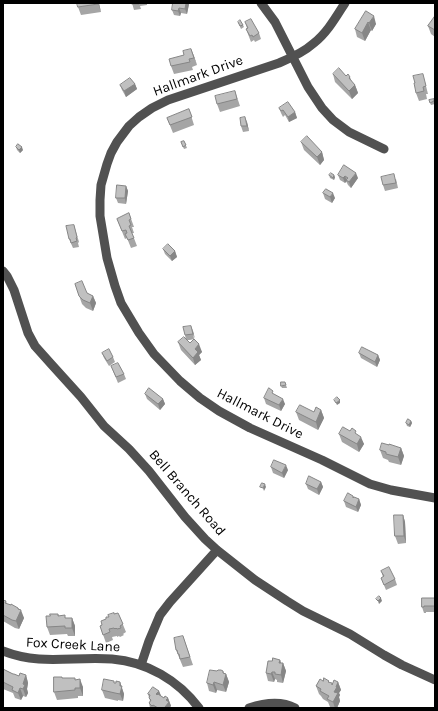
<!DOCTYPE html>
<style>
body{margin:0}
#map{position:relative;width:438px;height:711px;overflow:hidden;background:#fff;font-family:Karla,sans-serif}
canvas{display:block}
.frame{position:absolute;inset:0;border:4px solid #000;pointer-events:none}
</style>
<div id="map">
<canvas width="438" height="711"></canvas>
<div class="frame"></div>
</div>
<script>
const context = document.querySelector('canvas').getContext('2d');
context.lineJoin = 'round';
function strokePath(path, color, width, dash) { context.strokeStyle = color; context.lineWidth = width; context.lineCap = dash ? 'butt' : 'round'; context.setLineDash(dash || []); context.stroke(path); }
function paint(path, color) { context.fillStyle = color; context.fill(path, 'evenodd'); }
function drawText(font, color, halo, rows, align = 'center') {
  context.font = font + ' Karla,sans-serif'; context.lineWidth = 3.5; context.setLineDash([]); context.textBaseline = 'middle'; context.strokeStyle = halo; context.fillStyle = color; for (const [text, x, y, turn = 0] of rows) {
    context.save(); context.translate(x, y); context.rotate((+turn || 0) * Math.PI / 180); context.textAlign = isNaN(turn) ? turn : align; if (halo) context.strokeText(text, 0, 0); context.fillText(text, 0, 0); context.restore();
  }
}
strokePath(new Path2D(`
 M261,3L275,22L308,87L322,108L333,120L349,132L384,149
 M345,3C336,17 327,33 314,43C304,52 291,58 279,63L168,100L152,108L139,117L129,126L117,142L111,153L107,164L101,185L100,200V216L107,258L115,286L121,303L139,333L154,354L180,381L200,398L219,411L250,428L322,460L370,484L391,490L435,498
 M3,271L7,276L14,290L28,333L35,346L52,365L81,397L104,426L129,449L149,471L185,517L205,539L217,550L255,580L287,601L303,611L350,634L384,655L402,665L435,680
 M3,651C41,666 73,656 112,659C147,662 178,680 199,708
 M141,665L149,641L160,615L170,602L217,550
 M249,708C264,703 280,700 295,708`), '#515151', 9);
paint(new Path2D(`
 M99,3L101,12L81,15L78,7Z
 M132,3H147V5L140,6L141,9L134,10Z
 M189,4L187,14L181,13L180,16L174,15L172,10Z
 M366,11L376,24L372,31L371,30L365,41L357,37L355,29Z
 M435,16V37L431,34L428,26Z
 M238,22L243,25L244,27L241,29Z
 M245,22L259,33L261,39L255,42L254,40L251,42L246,29L247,28Z
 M191,49L197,65L192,67L193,70L174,74L171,66Z
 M333,74L350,77L352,82L355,85L358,93L352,99L335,82Z
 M425,82L428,94H426L427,99L419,101L416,93Z
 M135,84L137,89L126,97L122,90L120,85Z
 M235,91L240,106L220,112L217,104Z
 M434,99L435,104L431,105L429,100Z
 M279,108L295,112L297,118L289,122L285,115L283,117L281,113Z
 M189,109L194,125L173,133L167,118Z
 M247,122L249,131L243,132L241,126Z
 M184,141L187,148L184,149L181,142Z
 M301,142L322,152L324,160L320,165L304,150Z
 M16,147L23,150L20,153L17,150Z
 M329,175L335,177L334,180L330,178Z
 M338,175L358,178L351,188L348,185L346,181L345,183L340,180Z
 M396,179L398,188L385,191L383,185Z
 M126,186L128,191L126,204L118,203L116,198Z
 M323,193L335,198L332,203L325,199Z
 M129,213L134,227H132L134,233H132L137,246L131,248L127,238L125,239L117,219Z
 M74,225L79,242L78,243L79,247L73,248L69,239Z
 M163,249L175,251L177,257L172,261L165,254Z
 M75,284L87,293L93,296L96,303L93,311L86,308L82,304Z
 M193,331L194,339L202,352L199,355L201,360L195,365L181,350L178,342L186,340L185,335ZM194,339L190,343L187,340H190Z
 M102,353L113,357L115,362L109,366L104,358Z
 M359,353L378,355L380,360L377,367L361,358Z
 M111,366L124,374L126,379L118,383Z
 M286,385L287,388H282L281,386Z
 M145,394L163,399L165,404L160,410L147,399Z
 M275,395L285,404L281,411L266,404L264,398Z
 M321,410L324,418L318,430L299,420L296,412H314Z
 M411,421L412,423L410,427L407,426L406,423Z
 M339,434L358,435L364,444L359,452L342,442Z
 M401,448L404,456L401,465L389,462L388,460L383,458L380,450Z
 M271,467L288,470L284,478L273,473Z
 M321,482L323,487L319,495L308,489L306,484Z
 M353,496L354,497L359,499L361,505L358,512L346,507L344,501Z
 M403,515L405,522L406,543L398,544L395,536Z
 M381,571L395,579L397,585L386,590L381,578L383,577Z
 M435,598V612H426V613H424L422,607Z
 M3,600L6,601L7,604L19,609L24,618L19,629L15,628L3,621Z
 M58,614L59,616L66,618H72L75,626V636H68L67,634L50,635L47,627L50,616Z
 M114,614L119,615L126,632L123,634L124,635L120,637L119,636L117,637V636L112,637L113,640L106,643L100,626L102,625L106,619Z
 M183,636L193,665L183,667L176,650Z
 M280,660L281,663H283L286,671L283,683L277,682V680L275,679L274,682L268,681L266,673L272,661Z
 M3,669L13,674L19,676L26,675L28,683L27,689L28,693L26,697L23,696L21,700L15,698L13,693L3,689Z
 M224,673L226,674L229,682L226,692L217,690L216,693L209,691L207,683Z
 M63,678L76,680L83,687V696H78V698L57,700L54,692Z
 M323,681L332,684L338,682L341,690L339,693L340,695L339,697L340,701L337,708H332L330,707L328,702L323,699L321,696L319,694L316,686Z
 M120,682L124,694L123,701L118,700V701L105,698L102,690L115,683Z
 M159,691L161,696L164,698H168L171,706L170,707L171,708H150L149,703L150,701L148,694Z`), '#a5a5a5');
paint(new Path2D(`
 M98,3L99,4L101,12Z
 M186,3H188L189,4L187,14L185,9Z
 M179,8L181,13L180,16L178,11Z
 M374,16L376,24L372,31L369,23Z
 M368,22L371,30L365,41L362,33Z
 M191,49L194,56L197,65L194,58Z
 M135,84L137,89L126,97L124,91Z
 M355,85L358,93L352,99L349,91Z
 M295,112L297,118L289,122L288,117Z
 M245,117L247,122L249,131L247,126Z
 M22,147L23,150L20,153L19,150Z
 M322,152L324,160L320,165L317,157Z
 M356,173L358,178L351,188L349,182Z
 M334,175L335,177L334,180L333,178Z
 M345,176L347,181L345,183L343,178Z
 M126,186L128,191L126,204L125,198Z
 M333,193L335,198L332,203L330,197Z
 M175,251L177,257L172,261L170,256Z
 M93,296L96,303L93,311L90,303Z
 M191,326L193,331L195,339L193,334Z
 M199,344L202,352L199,355L201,360L195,365L193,358L195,349Z
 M378,355L380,360L377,367L375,362Z
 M163,399L165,404L160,410L158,404Z
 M283,399L285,404L281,411L279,405Z
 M340,400V403L337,405L336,403Z
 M321,410L324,418L318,430L316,422Z
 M411,421L412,423L410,427L409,425Z
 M361,437L364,444L359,452L357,444Z
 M401,448L404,456L401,465L398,457Z
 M286,465L288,470L284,478L282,473Z
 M321,482L323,487L319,495L317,489Z
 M265,484L266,487L264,491L263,488Z
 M359,499L361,505L358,512L356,507Z
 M403,515L405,522L406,543L404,536Z
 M381,598L382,601L379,604L378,601Z
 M18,608L20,612L21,610L24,618L19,629L16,621Z
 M72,618L75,626V636L72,628Z
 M280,660L282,666L283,663L286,671L283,683L281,675L279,663Z
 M223,671L225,677L226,674L229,682L226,692L223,685Z
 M272,672L275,679L274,682L271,674Z
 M26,675L28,683L27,689L28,693L26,697L23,689V684Z
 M80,679L83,687V696L80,688Z
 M120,682L124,694L123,701L120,694Z
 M214,682L217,690L216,693L213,685Z
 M338,682L341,690L339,693L340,695L339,697L340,701L337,708H335L333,702L334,692Z
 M20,688L23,696L21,700L18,693Z
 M159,691L162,698L156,694Z
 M168,698L171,706L170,707L171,708H166L165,707L166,700Z`), '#868686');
const building = new Path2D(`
 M77,3H98V4L78,7Z
 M132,3H139V4H132Z
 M173,3H186L185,9L179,8L178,11L172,10Z
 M366,11L374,16L369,23L368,22L362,33L355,29Z
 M435,16V30L428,26Z
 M251,19L259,33L253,37L252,35L250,36L246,29L248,28L245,22Z
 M240,20L243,25L240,26L238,22Z
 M191,49L194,58L189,59L190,62L171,66L169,59L184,55L183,51Z
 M339,68L346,76L348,74L350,77L349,78L355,85L349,91L333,74Z
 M423,74L426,86L423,87L424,91L416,93L414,83H415L413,76Z
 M130,78L135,84L124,91L120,85Z
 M235,91L237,99L217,104L215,96Z
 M434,99V101L430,103L429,100Z
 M288,102L295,112L288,117L283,110L281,111L279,108Z
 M189,109L192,117L170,125L167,118Z
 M245,117L247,126H241L240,118Z
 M307,136L322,152L317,157L301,142Z
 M184,141L186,145L183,147L181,142Z
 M18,144L22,147L19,150L16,147Z
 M344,165L356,173L349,182L346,180L348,178L345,176L343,178L338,175Z
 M331,173L334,175L333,178L329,175Z
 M394,174L396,183L383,185L381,177Z
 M117,185L126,186L125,198H116Z
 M326,189L333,193L330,197L323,193Z
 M129,213L131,219L129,220L131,225L129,226L134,238L128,240L125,234L127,233L126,230L122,231L117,219Z
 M74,225L77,237L76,238L77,241L71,243L70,239H69L66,226Z
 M168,244L175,251L170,256L163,249Z
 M82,281L87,293L93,296L90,303L83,300L79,296L75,284Z
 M191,326L193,334L185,335L183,327Z
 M184,337L190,343L194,339L199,344L195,349L198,352L193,358L178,342Z
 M362,347L378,355L375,362L359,353Z
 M109,349L113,357L107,361L102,353Z
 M118,363L124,374L116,377L111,366Z
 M281,382H285L286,385L281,386Z
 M149,388L163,399L158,404L145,394Z
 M269,388L273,391L272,393L283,399L279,405L264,398Z
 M337,397L340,400L336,403L334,400Z
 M300,405L314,412L316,407L321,410L316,422L296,412Z
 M408,419L411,421L409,425L406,423Z
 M343,427L350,431L352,428L356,431L355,433L361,437L357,444L339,434Z
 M382,443L389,445V444L401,448L398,457L386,454V452L380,450Z
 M274,460L286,465L282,473L271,467Z
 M309,476L321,482L317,489L306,484Z
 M262,483L265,484L263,488L260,487Z
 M348,493L353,496V498L354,497L359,499L356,507L344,501Z
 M394,515H403L404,536H395Z
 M389,567L395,579L384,585L381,578L384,576L381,571Z
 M379,596L381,598L378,601L376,599Z
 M422,598H435V606H424V607H422Z
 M3,600L6,601L5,603L11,605V604L18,608V609L21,610L16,621L12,620L3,615Z
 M114,613V614L118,613L119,615L123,624L120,626L121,628L117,629L116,628L115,629L114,628L109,629L110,632L103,635L100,626L102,625L101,621L106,619V617H109L108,615Z
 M50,614H58V616L65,615V618H72V628H65V626L47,627L46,616H50Z
 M183,636L190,657L180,659L179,654H178L177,650H176L174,638Z
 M273,658L280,660L279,663H283L281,675L275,674V672H272L271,674L266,673L268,661H272Z
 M3,669L13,674H14L19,676L20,673L26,675L23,684L25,685L23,689L20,688L18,693L12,690L13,687L3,682Z
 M210,670L217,671L218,670H221L223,671V673L226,674L223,685L214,682L213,685L207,683Z
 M54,677H62V678H75V680L80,679V688H75V690L54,692Z
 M324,678L329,681L328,682L332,683V685L334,680L338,682L336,687H337L334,692L338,693L333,702L327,699L329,696L320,691L321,689L316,686L320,679L323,681Z
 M104,679L114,681V683H116V681L120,682V686H122L120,694L115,693L102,690Z
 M153,687L159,691L156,694L157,695L158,694L164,698L165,696L168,698L166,700L169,702L165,707L167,708H158L153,705L152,706L149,703L151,700L149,698L150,695L148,694Z`);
paint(building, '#c0c0c0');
strokePath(building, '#868686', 1);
drawText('14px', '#000', '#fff', [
 ["Hallmark Drive",198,76,-20],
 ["Hallmark Drive",260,414,27],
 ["Bell Branch Road",187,493,49],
 ["Fox Creek Lane",73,645,3]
]);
</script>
